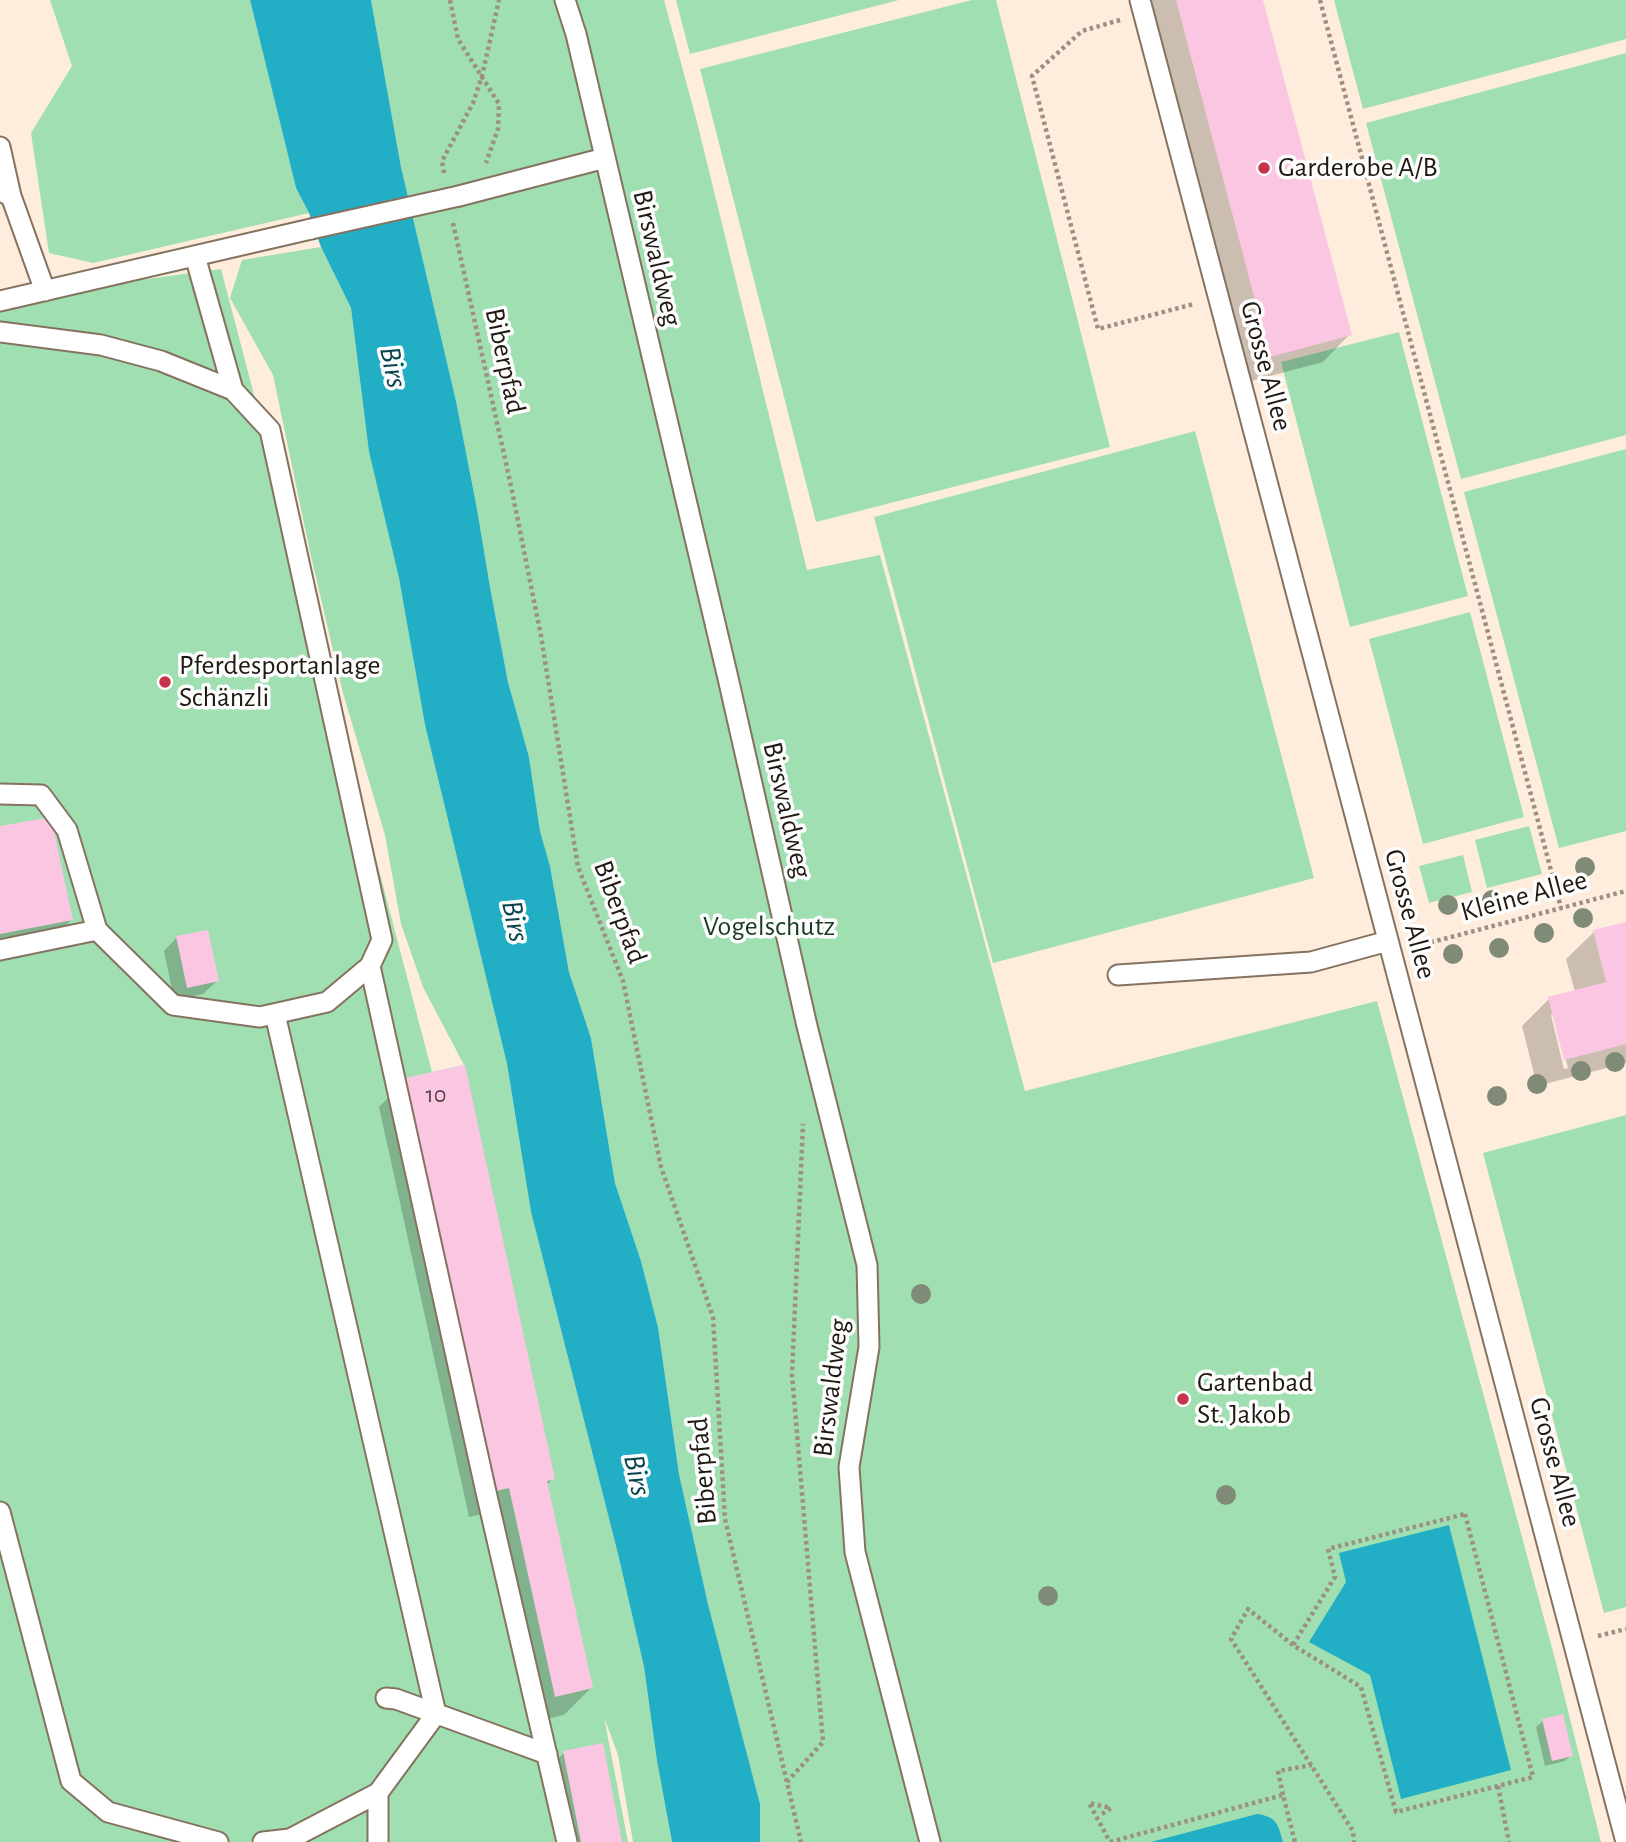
<!DOCTYPE html>
<meta charset="utf-8">
<style>
body{margin:0}
canvas{display:block;background:#feeddc}
</style>
<canvas width="1626" height="1842"></canvas>
<script>
const context = document.querySelector('canvas').getContext('2d');
context.lineJoin = 'round';
function paint(path, color) { context.fillStyle = color; context.fill(path, 'evenodd'); }
function strokePath(path, color, width, dash) { context.strokeStyle = color; context.lineWidth = width; context.lineCap = dash ? 'butt' : 'round'; context.setLineDash(dash || []); context.stroke(path); }
function drawText(font, color, halo, rows, align = 'center') {
  context.font = font + ' "Alegreya Sans",sans-serif'; context.lineWidth = 7; context.setLineDash([]); context.textBaseline = 'middle'; context.strokeStyle = halo; context.fillStyle = color; for (const [text, x, y, turn = 0] of rows) {
    context.save(); context.translate(x, y); context.rotate((+turn || 0) * Math.PI / 180); context.textAlign = isNaN(turn) ? turn : align; if (halo) context.strokeText(text, 0, 0); context.fillText(text, 0, 0); context.restore();
  }
}
paint(new Path2D(`
 M50,0H250L296,188L309,213L93,263L49,253L31,133L72,66Z
 M371,0H664L697,122L807,570L880,555L1025,1091L1377,1001L1555,1659L1601,1842H760V1804L708,1604L679,1474L658,1327L641,1261L615,1183L591,1038L569,972L550,866L540,831L529,757L508,682L490,587L477,509L456,401L401,167Z
 M676,0H899L690,54Z
 M972,0H996L1110,447L816,522L700,69Z
 M1334,0H1626V39L1363,109Z
 M1626,53V435L1461,479L1366,123Z
 M321,247L351,308L369,452L399,577L425,725L507,1064L531,1212L618,1554L644,1667L657,1761L672,1842H633L618,1755L604,1717L628,1842H0V299L221,269L432,1072L464,1065L423,987L401,924L385,835L343,693L310,552L273,375L230,298L242,260Z
 M1399,332L1468,596L1350,627L1281,362Z
 M1195,431L1314,878L993,963L874,517Z
 M1626,449V831L1559,848L1464,492Z
 M1470,612L1524,817L1423,844L1369,639Z
 M1529,826L1542,874L1487,888L1475,840Z
 M1463,855L1472,892L1429,903L1419,866Z
 M1626,1115V1607L1604,1613L1483,1153Z`), '#a0dfb1');
paint(new Path2D(`
 M250,0H371L401,167L456,401L477,509L490,587L508,682L529,757L540,831L550,866L569,972L591,1038L615,1183L641,1261L658,1327L679,1474L708,1604L760,1804V1842H672L657,1761L644,1667L618,1554L531,1212L507,1064L425,725L399,578L369,452L351,308L321,247L309,213L296,188Z
 M1449,1525L1511,1770L1401,1799L1370,1675L1309,1642L1346,1582L1339,1553Z
 M1257,1814C1277,1817 1278,1824 1283,1842H1151Z`), '#22afc5');
paint(new Path2D(`
 M1142,0H1262L1350,334L1323,362L1244,383Z
 M0,828L71,920L44,947L0,955Z
 M1626,923V1063L1537,1086L1522,1026L1549,999L1575,992L1566,959L1594,932ZM1551,1015H1554L1568,1068L1564,1069Z
 M177,937L217,981L203,994L174,1000L164,951Z
 M406,1080L553,1478L546,1486L591,1688L564,1715L528,1723L483,1514L469,1517L379,1107Z
 M1543,1721L1571,1755L1565,1761L1545,1766L1536,1727Z
 M564,1753L620,1842H574L558,1759Z`), '#0003');
paint(new Path2D(`
 M1176,0H1263L1352,335L1270,357Z
 M51,817L73,920L0,934V826Z
 M1626,922V1044L1564,1060L1548,997L1606,982L1593,930Z
 M208,930L219,981L187,988L176,936Z
 M465,1065L555,1479L547,1481L593,1688L555,1697L509,1488L496,1491L405,1078Z
 M1563,1714L1573,1756L1552,1761L1542,1719Z
 M603,1743L622,1842H581L563,1751Z`), '#fac6e1');
const service = new Path2D(`
 M565,0L576,34L728,678L807,1026L867,1265L869,1347L849,1467L855,1552L930,1842
 M1140,0L1626,1842
 M0,147L11,196
 M0,191L11,196L45,291
 M459,196L605,158
 M0,301L311,229
 M0,332L101,345L161,361L233,390
 M0,794L41,795L67,830L97,930L173,1005L260,1017L327,1002L370,966L382,940L270,430L233,390L195,256
 M0,950L97,930
 M370,966L486,1492L567,1842
 M1118,975L1311,962L1388,941
 M275,1014L436,1714L378,1793V1842
 M0,1512L71,1781L108,1812L218,1842
 M386,1698L396,1699L547,1754
 M263,1842L290,1839L378,1793`);
strokePath(service, '#857260', 23);
strokePath(new Path2D(`
 M450,0L458,39L499,104L498,129L486,163
 M1320,0L1561,908
 M1120,20L1082,31L1032,76L1098,329L1194,304
 M444,173L442,161L473,103L482,76L499,0
 M453,223L511,486L541,636L578,867L623,981L661,1167L713,1317L725,1519L801,1842
 M1417,946L1626,891
 M1465,1514L1533,1777L1396,1812L1361,1687L1293,1645L1335,1577L1328,1549Z
 M1598,1636L1626,1629
 M1293,1645L1248,1609L1231,1639L1353,1831L1354,1842
 M787,1782L823,1742L792,1374L803,1124
 M1498,1786L1509,1842
 M1283,1795L1278,1771L1312,1765
 M1102,1814L1111,1808L1089,1803L1110,1842
 M1110,1842L1283,1795L1295,1842`), '#9c8f83', 4.5, [3.5, 3.5]);
strokePath(service, '#fff', 19);
const serviceBridge = new Path2D(`
 M311,229L459,196`);
strokePath(serviceBridge, '#857260', 23, []);
strokePath(serviceBridge, '#fff', 19);
context.fillStyle = '#808b77';
for (const [x, y] of [
 [1585,867],
 [1492,900],
 [1448,905],
 [1583,918],
 [1544,933],
 [1499,948],
 [1453,954],
 [1615,1062],
 [1581,1071],
 [1537,1084],
 [1497,1096],
 [921,1294],
 [1226,1495],
 [1048,1596]
]) { context.beginPath(); context.arc(x, y, 10, 0, 2 * Math.PI); context.fill(); }
for (const [x, y, r, color] of [
 [1264,168,7,"#c5344b"],
 [165,682,7,"#c5344b"],
 [1183,1399,7,"#c5344b"]
]) { const dot = new Path2D(); dot.arc(x, y, r, 0, 2 * Math.PI); context.fillStyle = color; context.fill(dot); strokePath(dot, '#fdfdfd', 2.5); }
drawText('24px', '#564446', null, [
 ["10",436,1095]
]);
drawText('28px', '#201912', '#fdfdfd', [
 ["Garderobe A/B",1278,168],
 ["Pferdesportanlage",179,666],
 ["Schänzli",179,698],
 ["Gartenbad",1197,1383],
 ["St. Jakob",1197,1415]
], 'left');
drawText('28px', '#201912', '#fdfdfd', [
 ["Birswaldweg",657,258,77],
 ["Biberpfad",505,361,78],
 ["Grosse Allee",1266,366,75],
 ["Birswaldweg",787,810,77],
 ["Kleine Allee",1524,896,-15],
 ["Biberpfad",620,912,70],
 ["Grosse Allee",1410,914,75],
 ["Birswaldweg",831,1388,-83],
 ["Grosse Allee",1555,1462,75],
 ["Biberpfad",703,1471,-95]
]);
drawText('28px', '#193b24', '#fdfdfd', [
 ["Vogelschutz",769,927]
]);
drawText('italic 30px', '#09444d', '#fdfdfd', [
 ["Birs",393,367,78],
 ["Birs",515,921,78],
 ["Birs",637,1475,78]
]);
</script>
